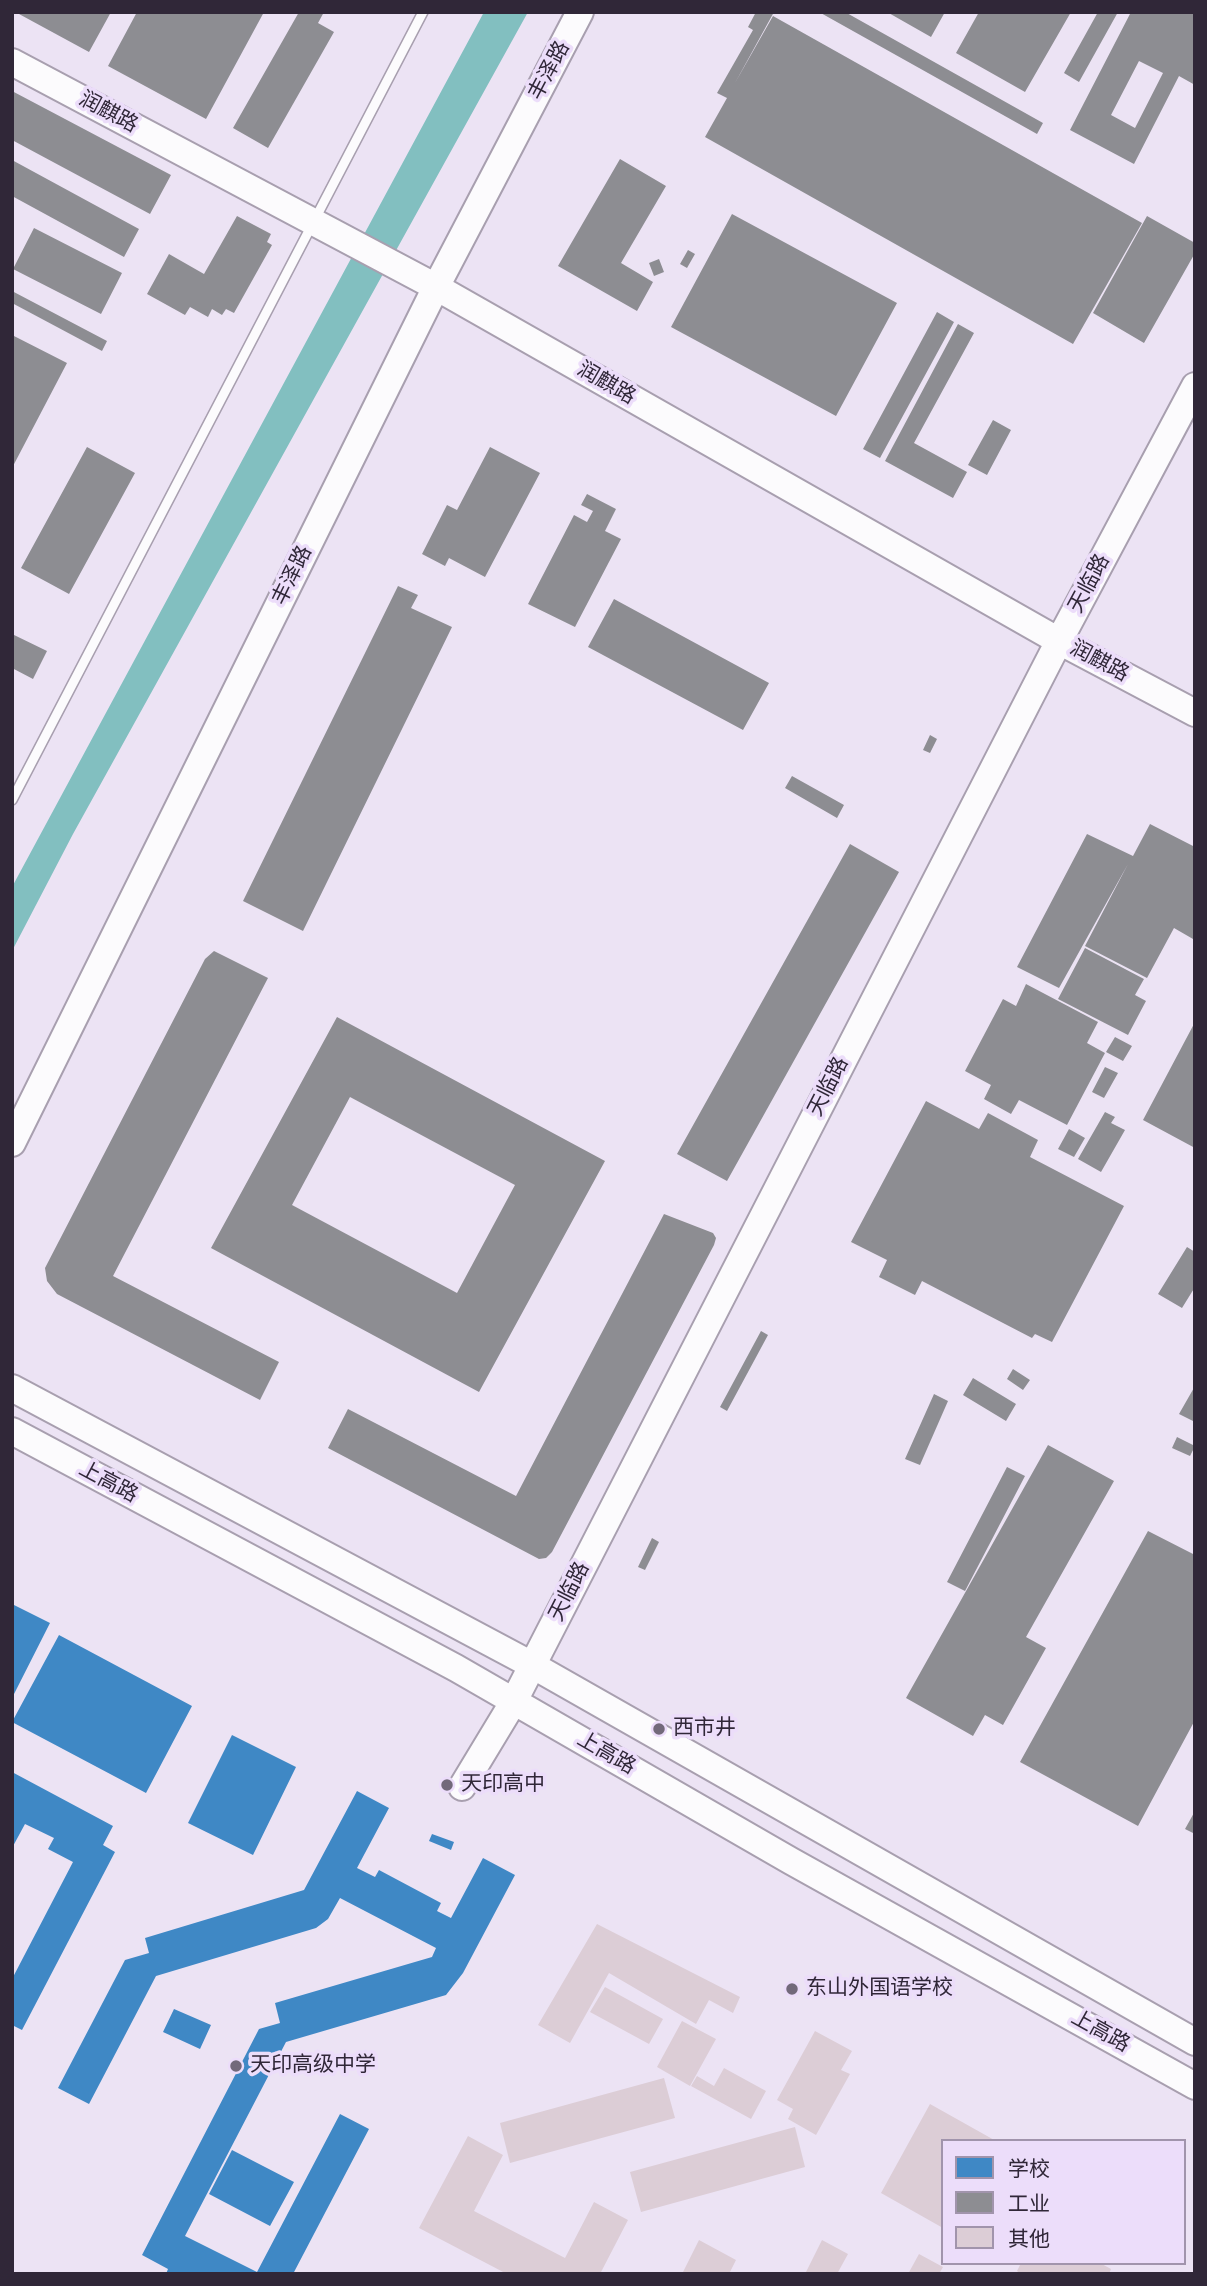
<!DOCTYPE html>
<meta charset="utf-8">
<style>
body{margin:0}
#map{position:relative;width:1207px;height:2286px;overflow:hidden;background:#ece3f4;font-family:Poppins,"Noto Sans SC",sans-serif}
canvas{display:block}
.frame{position:absolute;inset:0;border:14px solid #302738;pointer-events:none}
.legend{position:absolute;left:941px;top:2139px;width:245px;height:126px;box-sizing:border-box;background:#ecddfa;border:2px solid #a194ac;margin:0;padding:9px 12px;list-style:none;font-size:21px;color:#302738}
.legend li{display:flex;align-items:center;gap:14px;height:35px}
.legend b{width:35px;border:2px solid #a194ac}
</style>
<div id="map">
<canvas width="1207" height="2286"></canvas>
<div class="frame"></div>
<ul class="legend">
<li><b style="height:19px;background:#3f88c5"></b>学校</li>
<li><b style="height:19px;background:#8d8d92"></b>工业</li>
<li><b style="height:19px;background:#dccdd6"></b>其他</li>
</ul>
</div>
<script>
const context = document.querySelector('canvas').getContext('2d');
context.lineJoin = 'round';
function paint(path, color) { context.fillStyle = color; context.fill(path, 'evenodd'); }
function strokePath(path, color, width, dash) { context.strokeStyle = color; context.lineWidth = width; context.lineCap = dash ? 'butt' : 'round'; context.setLineDash(dash || []); context.stroke(path); }
function drawText(font, color, halo, rows, align = 'center') {
  context.font = font + ' Poppins,"Noto Sans SC",sans-serif'; context.lineWidth = 7; context.setLineDash([]); context.textBaseline = 'middle'; context.strokeStyle = halo; context.fillStyle = color; for (const [text, x, y, turn = 0] of rows) {
    context.save(); context.translate(x, y); context.rotate((+turn || 0) * Math.PI / 180); context.textAlign = isNaN(turn) ? turn : align; if (halo) context.strokeText(text, 0, 0); context.fillText(text, 0, 0); context.restore();
  }
}
paint(new Path2D(`
 M484,12H528L73,834L12,951V887Z`), '#82bfc0');
paint(new Path2D(`
 M12,1604L50,1623L12,1698Z
 M59,1635L192,1706L146,1793L12,1722Z
 M232,1735L296,1767L253,1855L188,1823Z
 M12,1772L113,1826L103,1845L115,1852L22,2030L12,2025V1979L73,1862L48,1849L54,1838L25,1824L12,1848Z
 M357,1791L389,1808L357,1868L375,1877L379,1870L441,1903L437,1911L451,1918L483,1858L515,1875L463,1973L446,1995L286,2042L185,2236L257,2272L340,2114L369,2129L293,2274H166L168,2269L142,2255L259,2029L280,2023L275,2003L432,1957L436,1948L340,1898L328,1919L316,1928L156,1976L89,2104L58,2088L125,1960L149,1953L145,1938L304,1890Z
 M432,1834L454,1842L451,1850L429,1841Z
 M174,2009L211,2025L200,2049L163,2032Z
 M232,2150L294,2182L270,2226L209,2194Z`), '#3f88c5');
paint(new Path2D(`
 M20,12H111L89,52L19,14Z
 M137,12H264L206,119L108,66Z
 M299,12H324L318,23L334,32L268,148L233,128Z
 M756,12H774L735,83L773,16L1142,223L1073,344L705,137L727,98L717,93L753,30L748,27Z
 M819,12H845L1043,123L1037,134Z
 M887,12H945L931,37Z
 M979,12H1071L1025,92L956,53Z
 M1098,12H1118L1079,82L1064,73Z
 M1131,12H1195V85L1179,76L1134,164L1070,130ZM1139,61L1163,73L1135,128L1111,115Z
 M12,91L171,175L150,214L12,140Z
 M620,159L666,186L621,263L653,282L637,311L558,266Z
 M12,160L139,229L124,257L12,196Z
 M732,214L897,303L836,416L671,327Z
 M237,216L271,234L267,242L272,245L234,313L226,309L222,315L212,309L208,317L190,307L185,315L147,294L169,254L204,274Z
 M1147,216L1195,243V253L1144,343L1093,313Z
 M34,228L122,273L101,314L13,269Z
 M688,250L695,254L687,268L680,264Z
 M659,259L664,272L654,276L649,263Z
 M12,291L107,341L102,351L12,303Z
 M937,312L954,322L880,458L863,449Z
 M958,324L974,333L914,443L967,472L953,498L885,461Z
 M12,335L67,363L12,468Z
 M993,420L1011,430L987,475L968,465Z
 M87,447L135,473L69,594L21,568Z
 M490,447L540,473L485,577L449,558L445,566L422,554L447,505L457,510Z
 M587,494L616,509L605,531L621,539L575,627L528,604L574,515L587,522L593,511L581,505Z
 M398,586L418,595L411,608L452,627L303,931L243,901Z
 M614,599L769,683L743,730L588,647Z
 M12,634L47,651L33,679L12,668Z
 M930,735L937,739L930,753L923,750Z
 M792,776L844,805L837,818L785,788Z
 M1150,824L1195,847V935L1193,939L1174,928L1147,978L1085,946L1128,864L1059,988L1017,967L1087,834L1133,856Z
 M850,844L899,872L727,1181L677,1154Z
 M1085,948L1144,979L1135,995L1146,1001L1128,1035L1058,999Z
 M214,951L268,978L113,1276L279,1362L260,1400L57,1294L47,1281L45,1268L205,959Z
 M1026,984L1098,1022L1087,1043L1105,1053L1067,1125L1019,1100L1011,1114L984,1099L991,1085L965,1071L1003,999L1016,1006Z
 M337,1017L605,1161L479,1392L211,1248ZM350,1097L515,1185L457,1293L292,1205Z
 M1195,1022V1148L1143,1120Z
 M1115,1037L1132,1046L1123,1061L1106,1052Z
 M1105,1067L1118,1073L1104,1098L1092,1092Z
 M926,1101L979,1129L988,1113L1038,1140L1030,1157L1124,1206L1052,1342L1035,1334L1032,1338L922,1281L915,1295L879,1277L887,1260L851,1242Z
 M1105,1112L1115,1117L1111,1123L1125,1130L1101,1172L1078,1159Z
 M1069,1129L1085,1138L1074,1157L1058,1149Z
 M664,1214L713,1233L716,1238L714,1245L552,1552L546,1558L539,1559L328,1448L348,1409L516,1496Z
 M1187,1247L1195,1252V1287L1182,1308L1158,1294Z
 M761,1331L768,1335L727,1411L720,1407Z
 M1013,1369L1030,1380L1023,1390L1007,1379Z
 M973,1378L1016,1404L1006,1421L963,1395Z
 M1195,1386V1422L1179,1414Z
 M934,1394L948,1401L920,1465L905,1459Z
 M1177,1437L1195,1446L1190,1456L1172,1448Z
 M1048,1445L1114,1481L1026,1637L1046,1648L1003,1725L985,1715L973,1736L906,1698Z
 M1007,1467L1025,1476L965,1591L947,1582Z
 M1148,1531L1195,1555V1720L1138,1826L1020,1762Z
 M652,1538L659,1542L645,1570L638,1567Z
 M1195,1811V1834L1185,1829Z`), '#8d8d92');
paint(new Path2D(`
 M597,1924L740,1997L733,2013L709,2000L696,2024L609,1973L570,2043L538,2025Z
 M605,1987L663,2019L649,2044L590,2012Z
 M682,2021L716,2039L690,2086L657,2067Z
 M815,2031L852,2051L841,2070L850,2074L816,2135L788,2119L793,2109L777,2100Z
 M724,2068L766,2091L751,2119L691,2086L697,2076L714,2086Z
 M664,2078L675,2118L510,2163L500,2123Z
 M930,2104L996,2141H943V2228L881,2193Z
 M795,2127L805,2167L641,2212L630,2172Z
 M468,2136L503,2155L474,2211L565,2258L594,2202L628,2220L600,2274H507L419,2228Z
 M699,2240L736,2260L729,2274H682Z
 M822,2240L848,2254L837,2274H805Z
 M919,2254L943,2267L939,2274H908Z
 M1021,2263H1100L1111,2269L1109,2274H1021L1017,2271Z`), '#dccdd6');
const lane = new Path2D(`
 M12,800L423,12`);
const secondary = new Path2D(`
 M12,62L436,287L1059,641L1195,713
 M12,1143L436,287L580,12
 M12,1388L532,1665L1195,2042
 M12,1431L456,1668L791,1861L1195,2086
 M462,1787L514,1701L1059,641L1195,386`);
strokePath(lane, '#a89faf', 12);
strokePath(secondary, '#a89faf', 30);
strokePath(lane, '#fcfbfd', 9);
strokePath(secondary, '#fcfbfd', 26);
for (const [x, y, r, color] of [
 [659,1729,7,"#72697a"],
 [447,1785,7,"#72697a"],
 [792,1989,7,"#72697a"],
 [236,2066,7,"#72697a"]
]) { const dot = new Path2D(); dot.arc(x, y, r, 0, 2 * Math.PI); context.fillStyle = color; context.fill(dot); strokePath(dot, '#ecddfa', 2.5); }
drawText('21px', '#302738', '#ecddfa', [
 ["丰泽路",550,71,-62],
 ["润麒路",108,113,28],
 ["润麒路",606,384,30],
 ["丰泽路",293,576,-64],
 ["天临路",1090,584,-62],
 ["润麒路",1099,662,28],
 ["天临路",829,1087,-63],
 ["上高路",108,1483,28],
 ["天临路",570,1592,-63],
 ["上高路",606,1754,30],
 ["上高路",1100,2032,29]
]);
drawText('21px', '#302738', '#ecddfa', [
 ["西市井",673,1729],
 ["天印高中",461,1785],
 ["东山外国语学校",806,1989],
 ["天印高级中学",250,2066]
], 'left');
</script>
